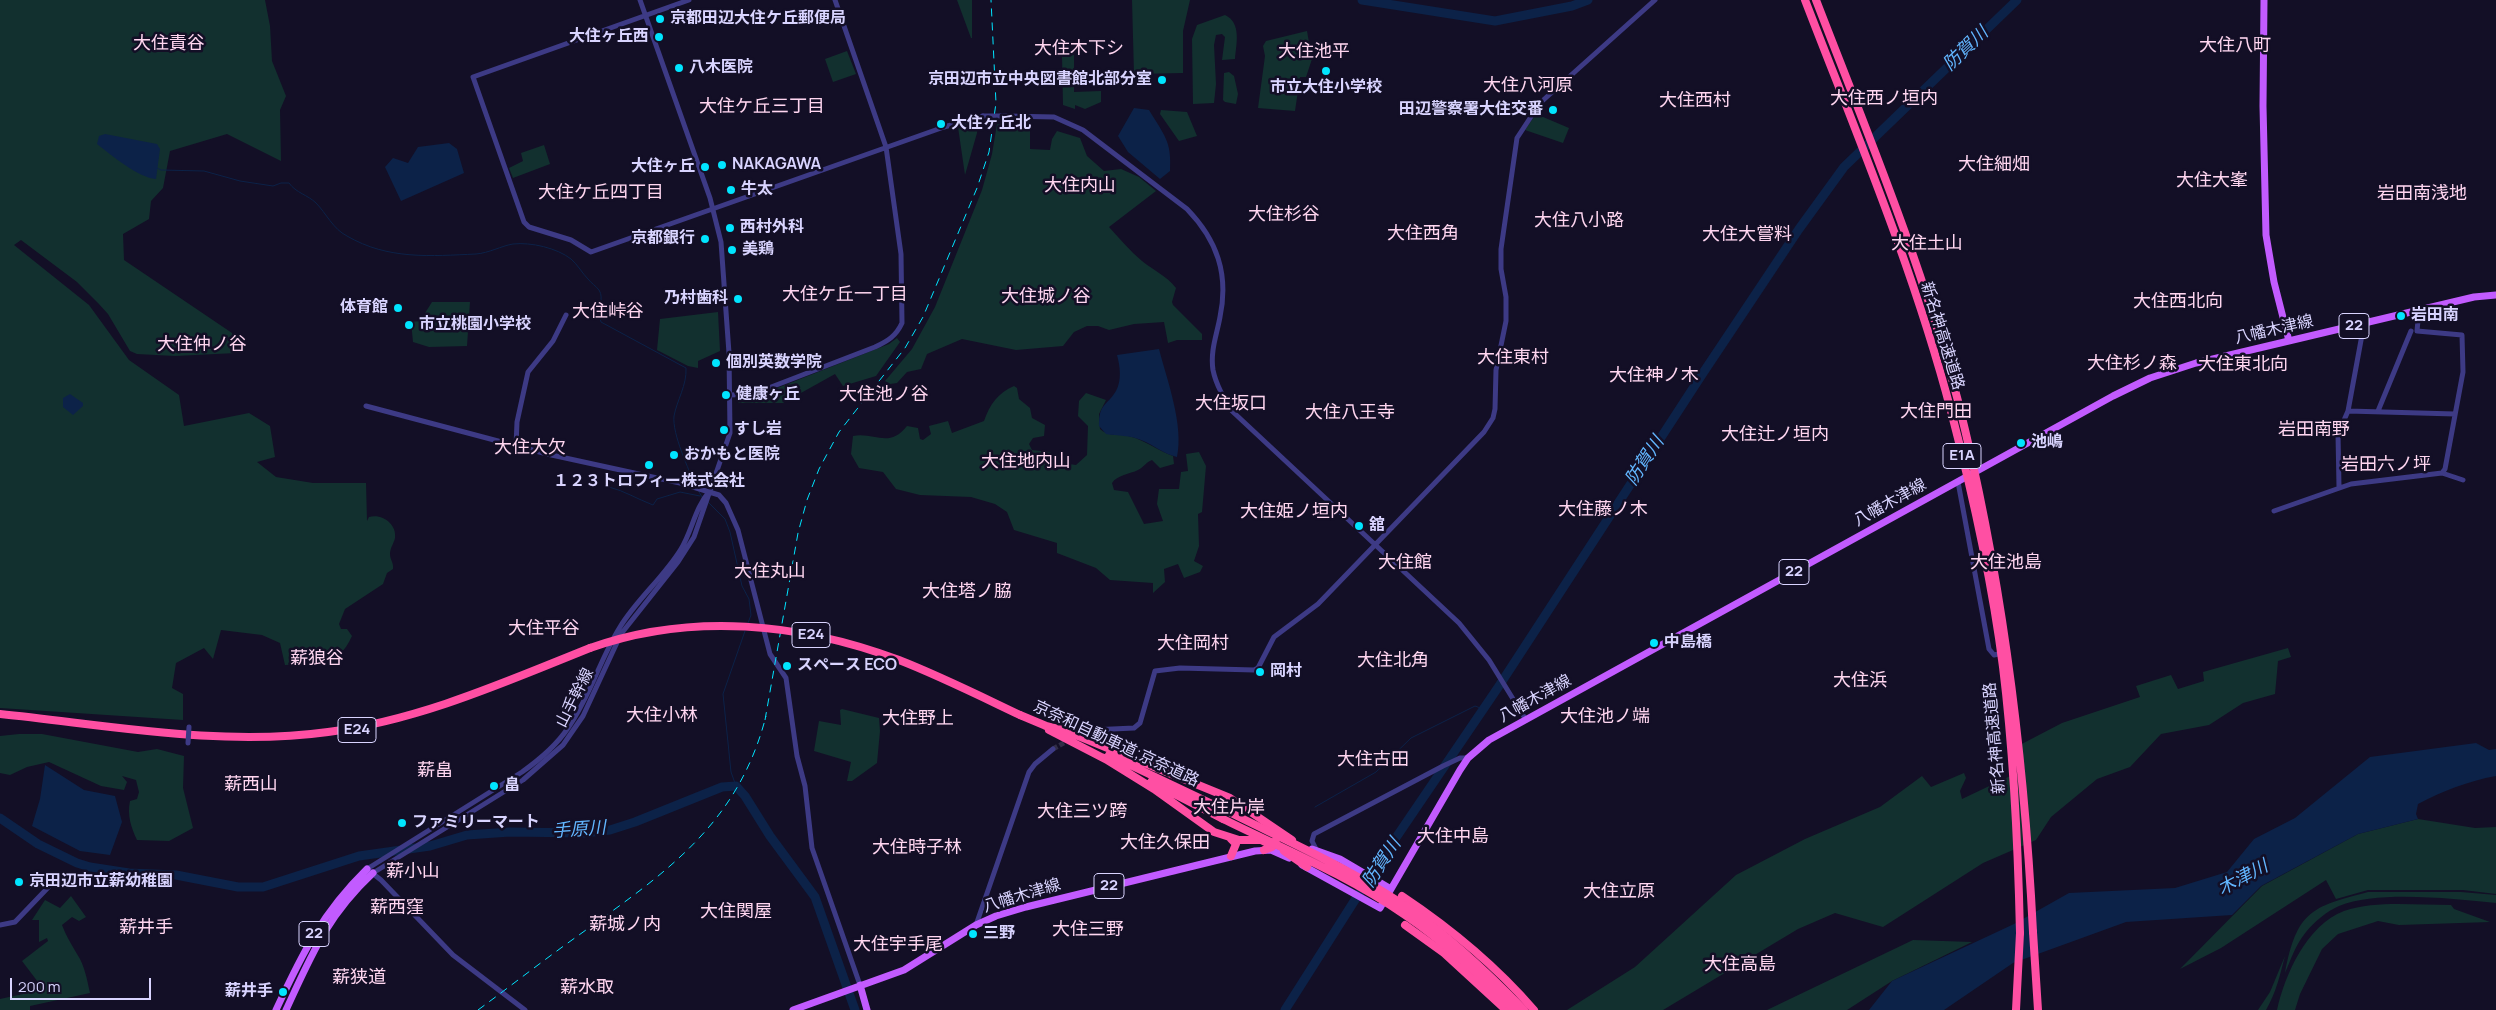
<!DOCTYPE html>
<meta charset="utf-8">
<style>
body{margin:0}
#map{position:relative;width:2496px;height:1010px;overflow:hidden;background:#130f26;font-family:Manrope,sans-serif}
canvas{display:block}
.scale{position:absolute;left:10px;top:978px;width:141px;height:22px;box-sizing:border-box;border:2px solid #d9d4ff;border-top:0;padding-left:6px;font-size:15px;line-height:18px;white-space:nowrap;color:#d9d4ff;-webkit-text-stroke:4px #130f26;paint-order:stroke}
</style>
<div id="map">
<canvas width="2496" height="1010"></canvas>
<div class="scale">200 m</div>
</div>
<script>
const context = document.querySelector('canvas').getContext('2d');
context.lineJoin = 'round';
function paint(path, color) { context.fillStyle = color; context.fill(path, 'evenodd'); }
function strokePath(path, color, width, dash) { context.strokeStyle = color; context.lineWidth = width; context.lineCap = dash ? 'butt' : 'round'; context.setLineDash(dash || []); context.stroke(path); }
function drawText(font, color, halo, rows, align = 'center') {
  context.font = font + ' Manrope,"Noto Sans JP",sans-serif'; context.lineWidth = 5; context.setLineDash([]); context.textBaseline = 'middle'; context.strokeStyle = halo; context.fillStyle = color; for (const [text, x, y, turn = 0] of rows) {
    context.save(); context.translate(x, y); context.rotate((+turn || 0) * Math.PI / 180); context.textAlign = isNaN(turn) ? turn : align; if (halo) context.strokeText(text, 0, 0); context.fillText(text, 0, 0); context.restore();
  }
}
paint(new Path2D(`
 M0,0H265L270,26L272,61L286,96L280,110L281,161L227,134L170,151L163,188L151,201L149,219L123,234L124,260L232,333L236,353L175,356L137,354L130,351L108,314L98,303L77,282L21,240L14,245L89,305L129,360L179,395L184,426L249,413L270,426L275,457L257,462L276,477L313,483H366L367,521L369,517C382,513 397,524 395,538C394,543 390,548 390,554C390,560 394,563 393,569L387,573L383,584L345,609L339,624L341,629H347L352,636C337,669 316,663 285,665L280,643L262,635L221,630L213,659L204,648L176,663L172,688L183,694V720L0,708Z
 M957,0H972V38H971Z
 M1132,0H1190L1183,31V73L1134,74Z
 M1225,15C1242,23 1236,45 1235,59L1222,60L1225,37L1222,34L1216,35L1214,45L1216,84L1214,103L1193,104L1192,39L1197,25Z
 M1307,31L1312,59L1306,77H1300L1295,111L1258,108L1265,56L1263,46L1266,41Z
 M847,51L856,74L833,82L825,59Z
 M1074,55V92L1101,91V102L1085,109L1075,105V109L1063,105L1062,56Z
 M1229,72L1234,76L1238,94L1236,104L1225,102L1223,100L1224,73Z
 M1161,110L1187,112L1197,136L1179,141L1160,114Z
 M1536,114L1569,128L1563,143L1525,130Z
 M972,121L978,124L977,133L965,175L958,127Z
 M997,124L1030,127V149L1050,150L1052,139L1057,131L1080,138L1087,156L1104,171L1121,169L1139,177L1156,191L1109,227C1120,239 1130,251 1142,261C1154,271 1166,275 1176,288L1172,302L1173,305L1202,334V340H1177L1168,343L1164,322L1134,324L1109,330L1098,326H1087L1074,332L1063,346L1016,350L962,339L927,354L921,369L907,372L897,383L890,384L885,381L912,349L935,307L982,190L992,154Z
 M544,145L550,164L513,178L509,168L523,161L521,153Z
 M432,302H470L467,346L429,347L413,342L411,322L420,321Z
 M718,312L720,351L698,361V368L688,366L657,350L660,319Z
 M897,338L900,342L876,376L843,386L835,374L783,403H738L741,398H752L889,344Z
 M1014,386L1017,388L1019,399L1030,408L1032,418L1045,425L1044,436L1033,438L1029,444L1032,450L1050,452L1069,464L1076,465L1087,455L1088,426L1078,416L1079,401L1086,393L1106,400L1099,414L1100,429C1108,436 1113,434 1123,435C1141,437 1156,450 1173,456L1174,464L1160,468L1152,460C1146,462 1144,467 1138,470C1130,474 1117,475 1112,483L1114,490L1128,492L1144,524L1163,521L1157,504L1159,489H1179L1181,472L1188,471L1186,454L1199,452L1206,466L1202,512L1198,514L1199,546L1194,561L1203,566L1200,572L1184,578L1178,564L1164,569L1165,582L1153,593V583L1110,580L1096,568L1057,553V543L1014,530L1007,512L995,504L971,497L920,495L896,489L883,472L859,468L851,454L853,436C875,432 889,449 907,426L918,428L920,439L923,440L931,434L929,426L948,421L952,433L984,421C990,404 998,393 1014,386Z
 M2288,648L2291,657L2278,661L2275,694L2243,703L2209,725L2161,734L2130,767L2097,779L2051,817L2036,840L1983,863L1883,927L1835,913L1798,929L1663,1010H1567L1635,967L1736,875L1805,839L1880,807L1922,776L1931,787L1964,773L1966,778L1960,791L1962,799L2025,769L2014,748L2062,723L2140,697L2136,686L2171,675L2178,689L2204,681L2203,672Z
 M842,709L879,718L880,731L877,763L852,781H847L851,762L814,751L819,721L841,725L840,710Z
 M19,734H42L138,752L157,749L184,756L183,788L193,828L169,841L137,840C131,827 127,815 130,801L137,799L139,792L136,780L122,776L127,782L124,790L101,786L49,762L27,767L10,775L0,773V736Z
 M2418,819L2475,828L2496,827V894L2463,890H2368L2336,899L2326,880L2221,948L2180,969L2262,886L2358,834Z
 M2368,892H2461L2496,895V903C2453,899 2379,890 2339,906C2327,911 2314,922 2306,932C2296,944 2291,959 2285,973C2297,911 2311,907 2368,892Z
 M71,896L86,917L79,921L72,917L62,925C67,938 71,943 77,954C85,966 87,980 90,993L30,1006V1010H0V999L23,994L41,986L22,961L48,941L47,938L39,942V920H32L45,900L60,908Z
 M2398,904L2451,905L2454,909L2490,922L2399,925L2378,921L2338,934L2322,949L2300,994L2295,1010H2277C2285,974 2307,925 2344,911C2361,905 2380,904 2398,904Z
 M1913,940L1972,942L1892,981L1847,1010H1767Z
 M2285,956C2280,975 2276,993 2266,1010H2258L2270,992Z`), '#12302f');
paint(new Path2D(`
 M1134,108L1149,110C1164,135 1172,141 1170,171L1160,179L1128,152L1118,136Z
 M105,134L157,144L160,149L156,179C139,178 111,155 97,144L99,136Z
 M449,143L457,149L464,173L401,201L385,167L393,158L408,163L418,147Z
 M1159,349C1167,380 1184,425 1177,457C1163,454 1154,445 1141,440C1130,435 1118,436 1106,434L1099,426C1099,403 1106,407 1116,391C1122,380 1120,366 1117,355Z
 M70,394L83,403V406L73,415L63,407V398Z
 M2476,743L2489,750L2496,749V776C2468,781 2443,791 2418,804L2416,814L2418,819L2358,834L2261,886L2232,915L2126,922L2013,963L1944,1010H1869L1892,981L2014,924L2069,893L2175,888L2227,872L2254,839L2295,818L2370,757Z
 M45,765L84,790L115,796L122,822L110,855L80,851L32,826L40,799Z`), '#0c2248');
strokePath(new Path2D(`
 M157,168L161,170L204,171L240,181L273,186L281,183H289C296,193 308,195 316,203C326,213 333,229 347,236C388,260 431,256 476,254C489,253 501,246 513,244C531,242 557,248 571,259C578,265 582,273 588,279C591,283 596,286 599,290C605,299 596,309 601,322L686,368C687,385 677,400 674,416C672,434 689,470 696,487
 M609,487C625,491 637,499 653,505L657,499L680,492L700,496
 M698,490L702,497
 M707,501L725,519L730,532L742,586L749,599L751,615L748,623
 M736,786L731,772L723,694L745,631
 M1315,807L1376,772L1411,738L1475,706L1483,709`), '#0c2248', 1);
strokePath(new Path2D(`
 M1362,0L1495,21L1572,6L1588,0
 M0,818L38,844L77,863L90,867L129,873L176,875L238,887H263L359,856L430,846L467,835L510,832L584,833L610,830L635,822L722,787L736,786L745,796L770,836L815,897L855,1010
 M1285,1010L1374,870L1499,686L1703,373L1799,229L1844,167L2017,0`), '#0c2248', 9);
strokePath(new Path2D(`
 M1053,749L1069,740`), '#312d47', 5, [5, 2.5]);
strokePath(new Path2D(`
 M689,0L473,77L524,222L529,227L571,240L591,252L944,127L983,116
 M1007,116L1054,117L1083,130L1187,209C1217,240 1229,274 1220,317C1217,334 1210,351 1213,370C1216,385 1224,398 1232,411L1459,623L1489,660L1526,720
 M2419,310L2417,331L2462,335L2463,372L2445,469L2442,473
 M730,395L753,394L875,347C888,341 896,336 902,323L901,254L886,147L835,0
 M366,406L547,454L680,483L719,495L726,503L738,530L770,654L786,678L797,756L805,786L812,848L860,985
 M2348,411L2455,414
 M2378,411L2411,331
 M516,446L517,422L528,372L553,341L566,315
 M1958,482L1989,649L1994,655L2003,653
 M2339,487L2338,434L2348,411L2364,324
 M2274,511L2351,484L2442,473L2463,480
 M1080,733L1091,730L1134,728L1140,723L1155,671L1180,668L1254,670L1258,668L1274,637L1318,604L1484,432L1493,418L1495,409L1496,370L1506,321V297L1501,269V249L1517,138L1540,103L1655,0
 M1317,851L1312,841L1314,834L1443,766L1460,758H1468
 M373,873L523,780L563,745L583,716L621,634L678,562L694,537L730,433L729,353L721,242L710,198L640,0
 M0,925L15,922L61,874
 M976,925L1029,772L1035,764L1053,749
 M525,1010L453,955L381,880L367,869L522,772C539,760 556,746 568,728C590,697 600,659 620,627C637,599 664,577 681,549C692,531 695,508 709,492`), '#3d3a85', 5);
strokePath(new Path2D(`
 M2264,0L2263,106L2266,235L2274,282L2289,341
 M1312,849L1340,859L1391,889
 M1302,865L1380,908L1460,770L1468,758L1489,740L2113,396L2150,378L2196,363L2474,297L2496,295
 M860,985L867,1010
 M276,1010C302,954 322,913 367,869
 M286,1010C312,954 327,916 373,873
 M793,1010L904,970L976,925L996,916L1026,907L1255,851L1271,850L1289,858`), '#c25bff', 7);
strokePath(new Path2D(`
 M0,714C108,725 220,747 328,732C420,720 505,682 590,648
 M1020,715L1051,728
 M1046,726L1066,731L1230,798L1292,840
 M1049,730L1107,760
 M1109,755L1227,811
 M1104,758L1154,789L1214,832L1239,840H1261L1267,843
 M1151,782L1223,819
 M1264,850L1272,847L1277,838
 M1284,851L1307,867
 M1231,856L1236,844L1231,839
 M1402,896C1450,928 1496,966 1534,1010
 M1405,925L1444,953L1506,1010
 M2033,932L2038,1010
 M2016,1010L2020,933`), '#ff4fa3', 8);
strokePath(new Path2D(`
 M765,720L798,533L807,500L819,469L839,432L905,348L923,317L977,188L989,152L996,103L991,0
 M478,1010C512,985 545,959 579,935C665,873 738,825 766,716`), '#00e5ff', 1, [8, 6]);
strokePath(new Path2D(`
 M983,116H1007
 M188,743L189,727`), '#3d3a85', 5);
strokePath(new Path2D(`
 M1805,0C1857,135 1914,270 1951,411C1973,495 1992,581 2003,667C2014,756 2018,845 2020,933
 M1816,0C1867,132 1922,264 1958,401C2002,576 2024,753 2033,932
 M590,648C691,612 801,623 899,660C940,676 980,696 1020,715
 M1227,811C1289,842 1354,870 1411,910C1452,939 1489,974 1524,1010
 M1223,819C1284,849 1349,876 1405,915C1445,942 1480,976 1514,1010`), '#ff4fa3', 8);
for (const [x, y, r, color] of [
 [660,19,5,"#00e5ff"],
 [659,37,5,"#00e5ff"],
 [679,68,5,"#00e5ff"],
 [1326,71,5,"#00e5ff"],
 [1162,80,5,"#00e5ff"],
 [1553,110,5,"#00e5ff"],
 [941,124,5,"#00e5ff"],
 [722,165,5,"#00e5ff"],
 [705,167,5,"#00e5ff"],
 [731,190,5,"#00e5ff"],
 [730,228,5,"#00e5ff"],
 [705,239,5,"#00e5ff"],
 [732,250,5,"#00e5ff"],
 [738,299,5,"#00e5ff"],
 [398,308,5,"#00e5ff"],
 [2401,316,5,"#00e5ff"],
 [409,325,5,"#00e5ff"],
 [716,363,5,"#00e5ff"],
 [726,395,5,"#00e5ff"],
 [724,430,5,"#00e5ff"],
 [2021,443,5,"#00e5ff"],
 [674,455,5,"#00e5ff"],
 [649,465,5,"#00e5ff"],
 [1359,526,5,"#00e5ff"],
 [1654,643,5,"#00e5ff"],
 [787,666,5,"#00e5ff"],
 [1260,672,5,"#00e5ff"],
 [494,786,5,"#00e5ff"],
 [402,823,5,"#00e5ff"],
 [19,882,5,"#00e5ff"],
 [973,934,5,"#00e5ff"],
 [283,992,5,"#00e5ff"]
]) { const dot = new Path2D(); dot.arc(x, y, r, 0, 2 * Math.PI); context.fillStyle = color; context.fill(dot); strokePath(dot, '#130f26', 2); }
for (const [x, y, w] of [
 [2354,326,30],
 [1962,456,38],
 [1794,572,30],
 [811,635,38],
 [357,730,38],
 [1109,886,30],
 [314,934,30]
]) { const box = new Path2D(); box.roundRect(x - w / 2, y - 12.5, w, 25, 4); context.fillStyle = '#130f26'; context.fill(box); strokePath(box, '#d9d4ff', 1); }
drawText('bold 15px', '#d9d4ff', null, [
 ["22",2354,326],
 ["E1A",1962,456],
 ["22",1794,572],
 ["E24",811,635],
 ["E24",357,730],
 ["22",1109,886],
 ["22",314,934]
]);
drawText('bold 16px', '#d9d4ff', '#130f26', [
 ["京都田辺大住ケ丘郵便局",670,19],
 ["大住ヶ丘西",649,37,"right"],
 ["八木医院",689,68],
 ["京田辺市立中央図書館北部分室",1152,80,"right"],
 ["市立大住小学校",1326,88,"center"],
 ["田辺警察署大住交番",1543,110,"right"],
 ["大住ヶ丘北",951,124],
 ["NAKAGAWA",732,165],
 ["大住ヶ丘",695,167,"right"],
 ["牛太",741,190],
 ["西村外科",740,228],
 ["京都銀行",695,239,"right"],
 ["美鶏",742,250],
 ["乃村歯科",728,299,"right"],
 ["体育館",388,308,"right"],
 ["岩田南",2411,316],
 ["市立桃園小学校",419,325],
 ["個別英数学院",726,363],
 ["健康ヶ丘",736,395],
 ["すし岩",734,430],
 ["池嶋",2031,443],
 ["おかもと医院",684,455],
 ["１２３トロフィー株式会社",649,482,"center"],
 ["舘",1369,526],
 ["中島橋",1664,643],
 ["スペース ECO",797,666],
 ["岡村",1270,672],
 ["畠",504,786],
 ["ファミリーマート",412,823],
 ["京田辺市立薪幼稚園",29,882],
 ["三野",983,934],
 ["薪井手",273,992,"right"]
], 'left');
drawText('16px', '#d9d4ff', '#130f26', [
 ["八幡木津線",2274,330,-13],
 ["新名神高速道路",1942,336,73],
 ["八幡木津線",1890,503,-29],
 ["山手幹線",575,698,-63],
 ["八幡木津線",1535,699,-29],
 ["新名神高速道路",1995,738,-95],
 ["京奈和自動車道;京奈道路",1116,744,25],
 ["八幡木津線",1022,896,-17]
]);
drawText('18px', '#ffd6f0', '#130f26', [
 ["大住責谷",169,44],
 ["大住八町",2235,46],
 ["大住木下シ",1079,49],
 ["大住池平",1314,52],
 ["大住八河原",1528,86],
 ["大住西ノ垣内",1884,99],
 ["大住西村",1695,101],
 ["大住ケ丘三丁目",762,107],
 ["大住細畑",1994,165],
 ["大住大峯",2212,181],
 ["大住内山",1080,186],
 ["大住ケ丘四丁目",601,193],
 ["岩田南浅地",2422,194],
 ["大住杉谷",1284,215],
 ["大住八小路",1579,221],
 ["大住西角",1423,234],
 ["大住大嘗料",1747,235],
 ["大住土山",1927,244],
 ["大住ケ丘一丁目",845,295],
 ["大住城ノ谷",1046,297],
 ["大住西北向",2178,302],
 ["大住峠谷",608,312],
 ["大住仲ノ谷",202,345],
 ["大住東村",1513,358],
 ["大住杉ノ森",2132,364],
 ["大住東北向",2243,365],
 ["大住神ノ木",1654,376],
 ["大住池ノ谷",884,395],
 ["大住坂口",1231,404],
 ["大住門田",1936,412],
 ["大住八王寺",1350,413],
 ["岩田南野",2314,430],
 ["大住辻ノ垣内",1775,435],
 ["大住大欠",530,448],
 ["大住地内山",1026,462],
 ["岩田六ノ坪",2386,465],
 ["大住藤ノ木",1603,510],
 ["大住姫ノ垣内",1294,512],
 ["大住館",1405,563],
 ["大住池島",2006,563],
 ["大住丸山",770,572],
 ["大住塔ノ脇",967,592],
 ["大住平谷",544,629],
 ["大住岡村",1193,644],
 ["薪狼谷",317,659],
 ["大住北角",1393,661],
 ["大住浜",1860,681],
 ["大住小林",662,716],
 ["大住池ノ端",1605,717],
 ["大住野上",918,719],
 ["大住古田",1373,760],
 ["薪畠",435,771],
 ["薪西山",251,785],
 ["大住片岸",1229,808],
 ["大住三ツ跨",1082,812],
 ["大住中島",1453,837],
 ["大住久保田",1165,843],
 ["大住時子林",917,848],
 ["薪小山",413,872],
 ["大住立原",1619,892],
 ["薪西窪",397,908],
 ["大住関屋",736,912],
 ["薪城ノ内",625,925],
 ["薪井手",146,928],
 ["大住三野",1088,930],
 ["大住宇手尾",898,945],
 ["大住高島",1740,965],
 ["薪狭道",359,978],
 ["薪水取",587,988]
]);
drawText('italic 18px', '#62b6ff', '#130f26', [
 ["防賀川",1966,49,-44],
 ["防賀川",1645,461,-57],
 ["手原川",579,830,-4],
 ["防賀川",1382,863,-57],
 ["木津川",2243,878,-28]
]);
</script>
